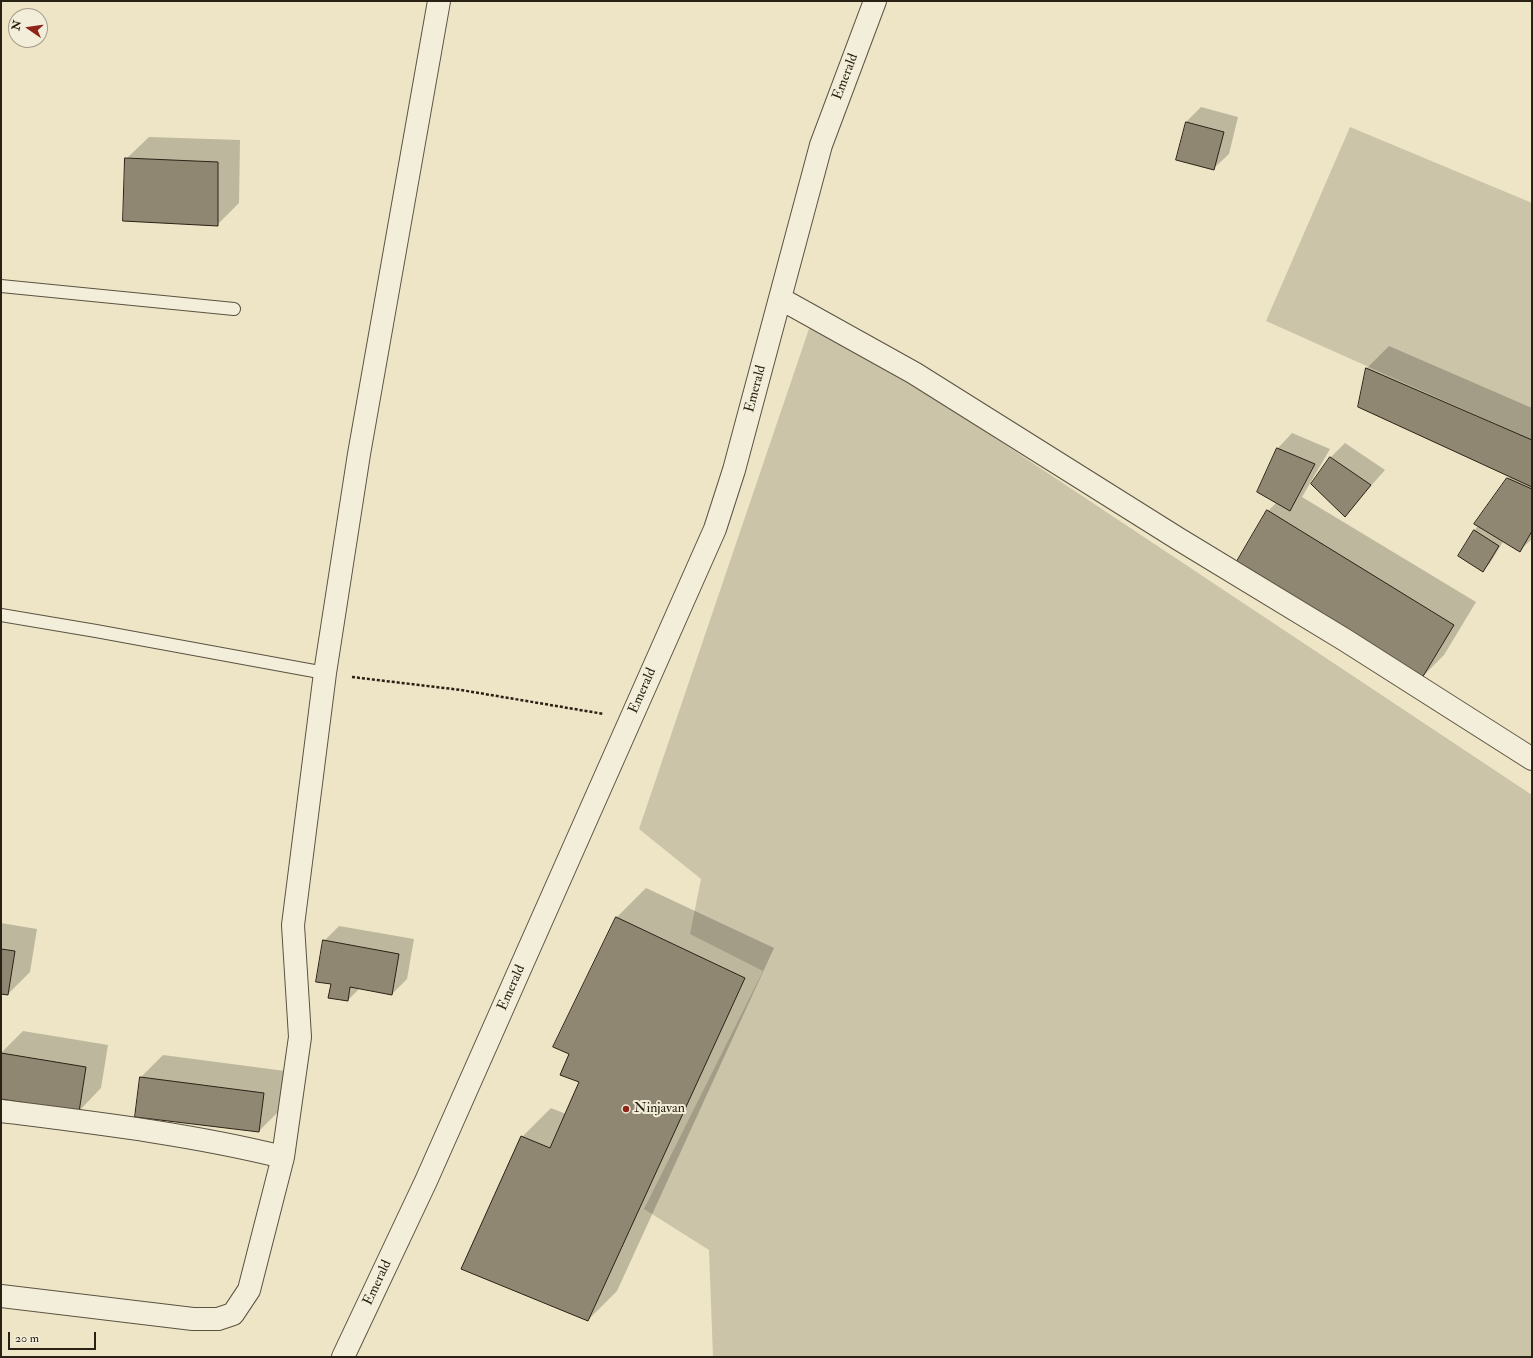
<!DOCTYPE html>
<style>
body{margin:0}
#map{position:relative;width:1533px;height:1358px;overflow:hidden;background:#ede5c6;font-family:"IM FELL Double Pica",serif}
canvas{display:block}
.frame{position:absolute;inset:0;border:2px solid #2a2115;pointer-events:none}
.north{position:absolute;left:8px;top:8px;width:40px;height:40px;box-sizing:border-box;background:#f3eeda;border:1px solid #a39c8b;border-radius:50%;rotate:283deg;font-size:11px;font-weight:700;line-height:16px;text-align:center;color:#2a2115}
.north::after{content:'';display:block;margin:auto;width:14px;height:18px;background:#8f2418;clip-path:polygon(50% 0,100% 100%,50% 72%,0 100%)}
.scale{position:absolute;left:8px;top:1332px;width:88px;height:18px;box-sizing:border-box;border:2px solid #2a2115;border-top:0;padding-left:5px;font-size:12px;line-height:14px;white-space:nowrap;color:#2a2115;-webkit-text-stroke:3px #f3eeda;paint-order:stroke}
</style>
<div id="map">
<canvas width="1533" height="1358"></canvas>
<div class="frame"></div>
<div class="north">N</div>
<div class="scale">20 m</div>
</div>
<script>
const context = document.querySelector('canvas').getContext('2d');
context.lineJoin = 'round';
function paint(path, color) { context.fillStyle = color; context.fill(path, 'evenodd'); }
function strokePath(path, color, width, dash) { context.strokeStyle = color; context.lineWidth = width; context.lineCap = dash ? 'butt' : 'round'; context.setLineDash(dash || []); context.stroke(path); }
function drawText(font, color, halo, rows, align = 'center') {
  context.font = font + ' "IM FELL Double Pica",serif'; context.lineWidth = 4; context.setLineDash([]); context.textBaseline = 'middle'; context.strokeStyle = halo; context.fillStyle = color; for (const [text, x, y, turn = 0] of rows) {
    context.save(); context.translate(x, y); context.rotate((+turn || 0) * Math.PI / 180); context.textAlign = isNaN(turn) ? turn : align; if (halo) context.strokeText(text, 0, 0); context.fillText(text, 0, 0); context.restore();
  }
}
paint(new Path2D(`
 M1350,127L1532,203V440L1266,321Z
 M813,317L1532,795V1357H713L709,1250L644,1209L763,971L690,934L701,879L639,829Z`), '#ccc4a8');
paint(new Path2D(`
 M1201,107L1238,117L1229,154L1214,168L1186,122Z
 M149,137L240,140L239,203L217,225L126,159Z
 M1389,346L1532,408V539L1520,550L1504,540L1490,563L1483,570L1475,530L1510,476L1359,406L1367,368Z
 M1292,433L1330,449L1302,497L1476,602L1444,655L1422,677L1268,511L1277,502L1258,491L1278,448Z
 M1345,443L1385,470L1345,515L1331,457Z
 M646,888L774,948L617,1291L588,1320L522,1137L551,1108L566,1114L580,1081L570,1054L554,1046L617,917Z
 M1,923L37,929L30,972L8,994L1,993Z
 M339,926L414,939L407,979L392,994L360,988L348,1000L332,983L324,941Z
 M23,1031L108,1045L101,1088L79,1111L1,1098V1053Z
 M163,1055L285,1071L281,1109L259,1131L141,1077Z`), '#0003');
const building = new Path2D(`
 M1186,122L1224,132L1214,170L1176,160Z
 M125,158L218,162V226L123,221Z
 M1366,368L1532,440V487L1358,407Z
 M1277,448L1315,464L1290,511L1257,492Z
 M1330,457L1371,485L1345,517L1311,484Z
 M1507,478L1532,489V531L1520,552L1474,524Z
 M1267,510L1454,625L1422,678L1236,563Z
 M1474,530L1499,546L1483,572L1458,556Z
 M616,917L745,978L588,1321L461,1269L521,1136L550,1148L579,1082L560,1075L569,1054L553,1047Z
 M323,940L399,954L392,995L350,987L348,1001L328,998L331,984L316,982Z
 M1,949L15,951L8,995L1,994Z
 M1,1053L86,1067L79,1112L1,1099Z
 M140,1077L264,1093L259,1132L135,1117Z`);
paint(building, '#8f8771');
strokePath(building, '#2a2115', 1);
const lane = new Path2D(`
 M1,286L234,309
 M1,615L96,631L325,673`);
const street = new Path2D(`
 M781,299L914,373L1177,538L1345,640L1532,759
 M1,1111C96,1123 190,1134 283,1157
 M1,1296L193,1319H218L233,1314L249,1290L283,1157L300,1037L293,925L325,673L359,454L439,1
 M343,1357L426,1181L715,529L734,470L821,145L875,1`);
strokePath(lane, '#5b5241', 14);
strokePath(street, '#5b5241', 24);
strokePath(new Path2D(`
 M352,677L461,690L604,714`), '#2a2115', 2.5, [3, 2]);
strokePath(lane, '#f3eeda', 12);
strokePath(street, '#f3eeda', 22);
for (const [x, y, r, color] of [
 [626,1109,4,"#8f2418"]
]) { const dot = new Path2D(); dot.arc(x, y, r, 0, 2 * Math.PI); context.fillStyle = color; context.fill(dot); strokePath(dot, '#f3eeda', 1.5); }
drawText('14px', '#2a2115', '#f3eeda', [
 ["Emerald",846,77,-69],
 ["Emerald",756,389,-75],
 ["Emerald",643,691,-66],
 ["Emerald",512,988,-66],
 ["Emerald",378,1283,-65]
]);
drawText('14px', '#2a2115', '#f3eeda', [
 ["Ninjavan",634,1109]
], 'left');
</script>
